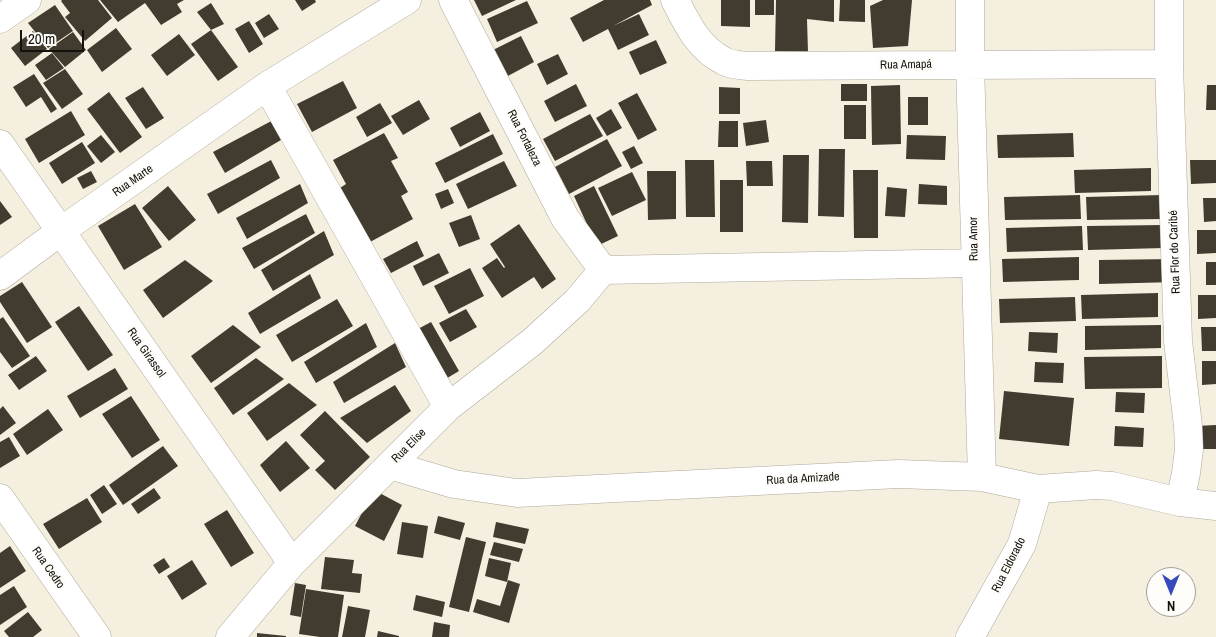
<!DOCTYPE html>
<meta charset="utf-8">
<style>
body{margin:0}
#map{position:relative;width:1216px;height:637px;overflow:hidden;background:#f5efdf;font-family:"Archivo Narrow",sans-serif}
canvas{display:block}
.north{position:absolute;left:1146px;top:567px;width:50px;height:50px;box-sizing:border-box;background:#fefdf9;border:1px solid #a09f9a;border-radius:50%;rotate:180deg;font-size:14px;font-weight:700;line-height:20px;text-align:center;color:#14120c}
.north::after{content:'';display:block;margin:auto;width:18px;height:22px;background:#354abc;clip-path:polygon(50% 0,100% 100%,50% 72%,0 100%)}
.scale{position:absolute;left:20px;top:30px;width:64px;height:22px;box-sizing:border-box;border:2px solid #14120c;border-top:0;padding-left:6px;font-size:15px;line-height:18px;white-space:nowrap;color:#14120c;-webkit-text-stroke:4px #fefdf9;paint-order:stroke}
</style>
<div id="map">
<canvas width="1216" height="637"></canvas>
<div class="north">N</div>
<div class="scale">20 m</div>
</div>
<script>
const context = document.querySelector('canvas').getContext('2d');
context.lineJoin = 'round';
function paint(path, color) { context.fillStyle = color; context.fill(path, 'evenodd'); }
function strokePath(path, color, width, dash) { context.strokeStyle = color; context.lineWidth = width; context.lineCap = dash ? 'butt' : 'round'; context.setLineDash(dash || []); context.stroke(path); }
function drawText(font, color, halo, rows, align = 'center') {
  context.font = font + ' "Archivo Narrow",sans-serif'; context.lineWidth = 5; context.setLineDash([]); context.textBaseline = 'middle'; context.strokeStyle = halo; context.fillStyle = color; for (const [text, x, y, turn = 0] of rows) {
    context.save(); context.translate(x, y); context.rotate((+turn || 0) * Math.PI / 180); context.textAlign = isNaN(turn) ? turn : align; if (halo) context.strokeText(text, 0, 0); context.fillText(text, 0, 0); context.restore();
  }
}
paint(new Path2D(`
 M62,0H98L112,18L85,41L65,17L70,13L61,1Z
 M100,0H184L177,4L182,12L161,25L145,3L118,22Z
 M295,0H315L316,2L302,11Z
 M474,0H516L482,16Z
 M604,0H650L652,5L613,26L639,14L649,35L618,50L608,29L583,42L570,18Z
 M721,0H750V27L721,26Z
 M755,0H774V15H755Z
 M776,0H834V22L807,19L808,52L775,51Z
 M840,0H865V22L839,21Z
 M883,0H912L908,46L873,48L870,6Z
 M527,1L538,23L497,42L487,19Z
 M211,3L224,24L211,30L197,12Z
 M55,5L73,31L48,48L28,23Z
 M269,14L279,29L264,38L255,23Z
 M249,21L263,44L249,53L235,29Z
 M116,28L132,49L102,72L87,50Z
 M211,30L238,67L218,81L191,44Z
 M33,31L47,49L25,66L11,48Z
 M73,32L86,50L65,67L49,49Z
 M179,34L195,55L167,76L151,55Z
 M521,36L534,62L506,77L493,50Z
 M656,40L667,63L640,75L629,52Z
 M52,53L64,68L46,80L35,65Z
 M558,54L568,74L547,85L537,64Z
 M65,69L83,94L62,109L43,83Z
 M34,74L57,109L51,113L41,97L26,107L13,87Z
 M343,81L357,108L312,132L297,104Z
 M576,84L587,106L555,122L544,101Z
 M841,84H867V101H841Z
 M900,85L901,144L872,145L871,86Z
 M1207,85H1216V110H1206Z
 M143,87L164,118L146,129L125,98Z
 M719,87L740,88V114H719Z
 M109,92L142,137L120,153L87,109Z
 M637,93L657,130L638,140L618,103Z
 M908,97H928V125H908Z
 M419,100L430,119L403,135L391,116Z
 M380,103L392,123L367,137L356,117Z
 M844,105H866V139H844Z
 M611,109L622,128L607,136L596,118Z
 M71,111L85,135L39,163L25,139Z
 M480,112L490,131L460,147L450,128Z
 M590,114L603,136L555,161L543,139Z
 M277,118L286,137L225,173L213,152Z
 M766,120L769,142L746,146L743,123Z
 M719,121H738V147H718Z
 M384,133L398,158L391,161L408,192L401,196L413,219L370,242L340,188L346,184L333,160Z
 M1073,133L1074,157L998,158L997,135Z
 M493,134L503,154L445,183L435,163Z
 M101,135L115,152L101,163L87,146Z
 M907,135L946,136L945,160L906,159Z
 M607,139L622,166L569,194L555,167Z
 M82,142L95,163L62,184L49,163Z
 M634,146L643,163L631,169L622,152Z
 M819,149H845L844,217L818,216Z
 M783,155H809L808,223L782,222Z
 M271,160L280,178L218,214L207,194Z
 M685,160H714L715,217H686Z
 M1190,160H1216V183L1191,184Z
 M504,161L517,186L468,209L456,184Z
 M746,161H772L773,186H747Z
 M1151,168V191L1075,193L1074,170Z
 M853,170H878V238H854Z
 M91,171L97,182L83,189L77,178Z
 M647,171H676V219L648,220Z
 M632,172L646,200L612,216L598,188Z
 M720,180H743V232H720Z
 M300,184L308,203L247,239L236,218Z
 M919,184L947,186V205L918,204Z
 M168,186L196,220L169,241L142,208Z
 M594,186L618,236L597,246L574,196Z
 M887,187L907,189L905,217L885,216Z
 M448,189L454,203L441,209L435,194Z
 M1080,195L1081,219L1005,220L1004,197Z
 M1162,195L1163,219L1087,220L1086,197Z
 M1203,198H1216V221L1204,222Z
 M0,201L12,217L0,225Z
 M135,204L162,247L124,270L98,226Z
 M306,214L315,233L254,269L242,248Z
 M471,215L480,239L459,247L449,223Z
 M519,224L556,279L542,289L534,277L502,298L482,268L497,258L504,268L505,267L490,244Z
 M1163,225L1164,248L1088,250L1087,226Z
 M1082,226L1083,250L1007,252L1006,228Z
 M1197,230H1216V253L1197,254Z
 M324,231L334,255L273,291L261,270Z
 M417,241L424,256L391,273L383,259Z
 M439,253L449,273L423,286L413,266Z
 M1079,257V280L1003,282L1002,259Z
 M1175,259L1176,282L1099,284V260Z
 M185,260L213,281L163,318L143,290Z
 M1206,262H1216V285H1206Z
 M470,268L484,296L449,314L434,286Z
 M310,274L321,298L260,334L248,313Z
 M22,282L52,327L27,343L0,302V296Z
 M1158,293V317L1082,319L1081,295Z
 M1198,295H1216V318L1198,319Z
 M1075,297L1076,321L1000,323L999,299Z
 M337,299L353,326L292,362L276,335Z
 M79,306L113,355L88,371L55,322Z
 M466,309L477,327L450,342L439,323Z
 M3,317L30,356L12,368L0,352V319Z
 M431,322L459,371L444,380L416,330Z
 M366,323L377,347L316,383L304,362Z
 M233,325L261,347L211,383L191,356Z
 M1161,325V348L1085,350V326Z
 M1201,327H1216V351H1202Z
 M1029,332L1058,333L1057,353L1028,351Z
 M395,343L406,367L344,403L333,382Z
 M36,356L47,371L19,390L8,375Z
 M1162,356V388L1085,389L1084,357Z
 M256,358L284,379L233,415L214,388Z
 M1202,361H1216V384L1202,385Z
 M1035,362L1064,363L1063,383L1034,382Z
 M115,368L128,389L80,418L67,396Z
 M289,383L317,405L267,441L247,413Z
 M395,385L411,411L367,443L340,418Z
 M1004,391L1074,398L1069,446L999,439Z
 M1116,392L1145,393L1144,413L1115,412Z
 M131,396L160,440L132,458L102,414Z
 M3,406L16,423L0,435V409Z
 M48,409L63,430L27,455L13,434Z
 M325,411L370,457L335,490L315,470L325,461L300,435Z
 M1216,425V449H1196V426Z
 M1115,426L1144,428L1143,447L1114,446Z
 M9,437L20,456L0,468V442Z
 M286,441L310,468L280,492L260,465Z
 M163,446L178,466L123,505L109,485Z
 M104,485L117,504L102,514L90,495Z
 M154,488L161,498L138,514L131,504Z
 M374,490L402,505L384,541L355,526Z
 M87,498L102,522L59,549L43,524Z
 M227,510L254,553L231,567L204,524Z
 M438,516L465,523L460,540L434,533Z
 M402,522L428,526L423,558L397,554Z
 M496,522L529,529L525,544L493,537Z
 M466,537L486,542L469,612L449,607Z
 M494,542L523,549L519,562L490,555Z
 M10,546L26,571L0,588V553Z
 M325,557L354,560L352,573L362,574L360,593L321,589Z
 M164,558L170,567L159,574L153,565Z
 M489,558L511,563L507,582L485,576Z
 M192,560L207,584L182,600L167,576Z
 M508,580L520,584L509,623L473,612L477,599L500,606Z
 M295,583L306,585L301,617L290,615Z
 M14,586L27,607L0,625V595Z
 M306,589L344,595L338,637H320L299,634Z
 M416,595L445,602L442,617L413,610Z
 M348,606L370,610L365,637H342Z
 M28,612L42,630L33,637H9L4,631Z
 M434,622L450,625L449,637H432Z
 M378,631L399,636V637H377Z
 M257,633L286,636V637H257Z`), '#413c2f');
const minor = new Path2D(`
 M453,0L565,218L603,270
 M675,0C687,24 699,49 724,61C731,65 740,65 748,66L1169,64
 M970,0V64L982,477
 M1169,0V64L1178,341L1188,426L1189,450L1186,473L1180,502
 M0,19L27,0
 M267,86L448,407
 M0,144L292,563
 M603,270L975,263
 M0,276L61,231L267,86L407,0
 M390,465L454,484L517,493L898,474L982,477L1038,489L1096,485L1112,486L1180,502L1216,506
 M0,498L97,637
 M230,637L292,563L448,407L532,342L577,301L603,270
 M970,637L1022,544L1038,489`);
strokePath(minor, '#aea899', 29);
strokePath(minor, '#fff', 28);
drawText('12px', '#14120c', '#fefdf9', [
 ["Rua Amapá",906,65,-1],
 ["Rua Fortaleza",524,138,63],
 ["Rua Marte",133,181,-35],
 ["Rua Amor",974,239,-91],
 ["Rua Flor do Caribé",1175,252,-92],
 ["Rua Girassol",146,353,55],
 ["Rua Elise",409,446,-45],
 ["Rua da Amizade",803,479,-3],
 ["Rua Eldorado",1009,565,-63],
 ["Rua Cedro",48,568,55]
]);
</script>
